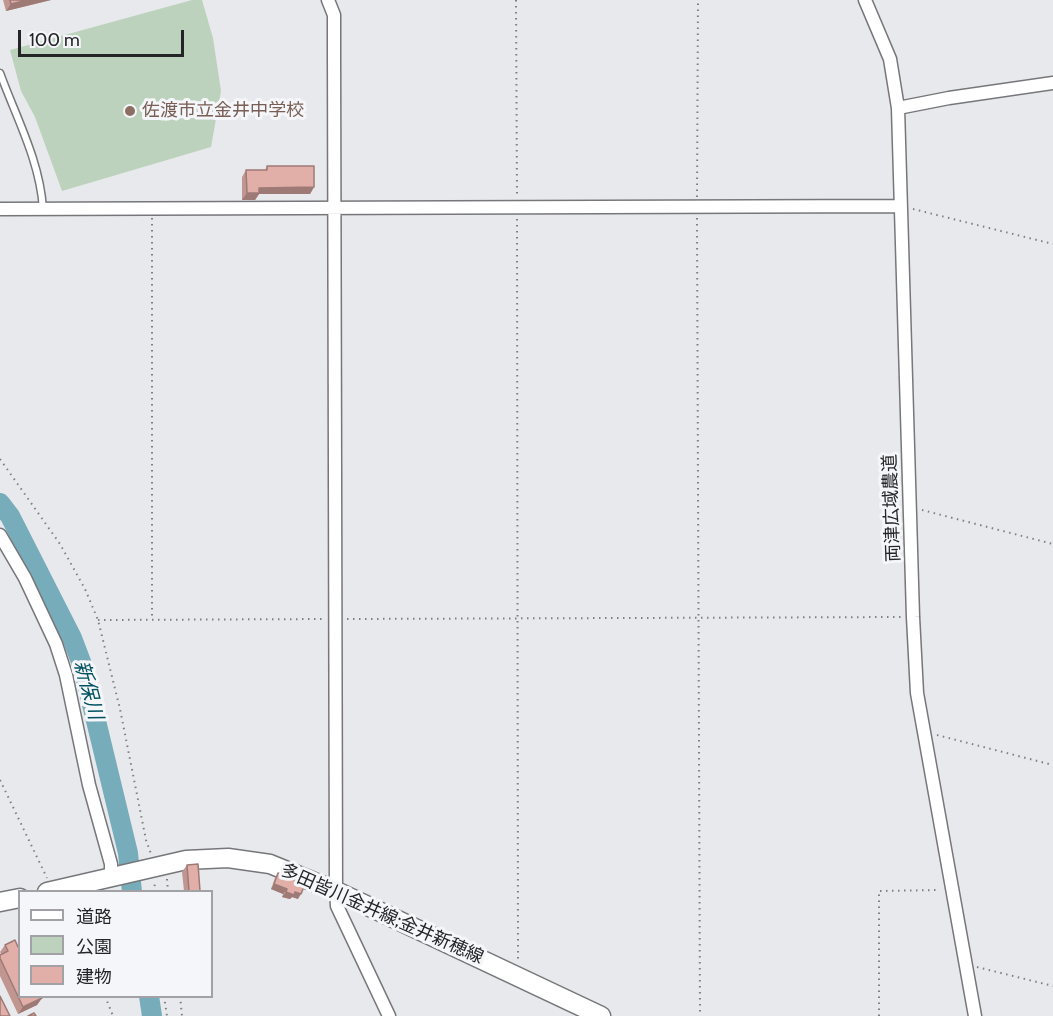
<!DOCTYPE html>
<meta charset="utf-8">
<style>
body{margin:0}
#map{position:relative;width:1053px;height:1016px;overflow:hidden;background:#e8e9ec;font-family:Cabin,"Noto Sans JP",sans-serif}
canvas{display:block}
.legend{position:absolute;left:18px;top:890px;width:195px;height:108px;box-sizing:border-box;background:#f5f6fa;border:2px solid #a2a2a6;margin:0;padding:8px 10px;list-style:none;font-size:18px;color:#252527}
.legend li{display:flex;align-items:center;gap:12px;height:30px}
.legend b{width:30px;border:2px solid #a2a2a6}
.scale{position:absolute;left:18px;top:30px;width:166px;height:27px;box-sizing:border-box;border:3px solid #252527;border-top:0;padding-left:8px;font-size:18px;line-height:21px;white-space:nowrap;color:#252527;-webkit-text-stroke:4px #f5f6fa;paint-order:stroke}
</style>
<div id="map">
<canvas width="1053" height="1016"></canvas>
<ul class="legend">
<li><b style="height:8px;background:#fff"></b>道路</li>
<li><b style="height:16px;background:#bdd2bd"></b>公園</li>
<li><b style="height:16px;background:#e1afa8"></b>建物</li>
</ul>
<div class="scale">100 m</div>
</div>
<script>
const context = document.querySelector('canvas').getContext('2d');
context.lineJoin = 'round';
function paint(path, color) { context.fillStyle = color; context.fill(path, 'evenodd'); }
function strokePath(path, color, width, dash) { context.strokeStyle = color; context.lineWidth = width; context.lineCap = dash ? 'butt' : 'round'; context.setLineDash(dash || []); context.stroke(path); }
function drawText(font, color, halo, rows, align = 'center') {
  context.font = font + ' Cabin,"Noto Sans JP",sans-serif'; context.lineWidth = 6; context.setLineDash([]); context.textBaseline = 'middle'; context.strokeStyle = halo; context.fillStyle = color; for (const [text, x, y, turn = 0] of rows) {
    context.save(); context.translate(x, y); context.rotate((+turn || 0) * Math.PI / 180); context.textAlign = isNaN(turn) ? turn : align; if (halo) context.strokeText(text, 0, 0); context.fillText(text, 0, 0); context.restore();
  }
}
paint(new Path2D(`
 M192,0H202L213,38L221,91L211,147L62,191L35,117L21,91L10,50Z`), '#bdd2bd');
strokePath(new Path2D(`
 M0,503L10,516L72,638L83,667L128,853L132,892
 M149,996L152,1016`), '#77acba', 20);
const lane = new Path2D(`
 M0,73C16,117 40,161 43,209`);
const street = new Path2D(`
 M328,0L334,15V50L336,891L337,906L389,1016
 M865,0L890,59L898,108L913,617L917,693L975,1016
 M898,108L949,98L1053,83
 M0,209L899,206
 M0,535L25,578L56,644L66,675L89,785L111,864V877`);
const secondary = new Path2D(`
 M47,892L186,860L228,858L270,864L336,891L601,1016
 M0,902L20,898`);
strokePath(lane, '#76777a', 9);
strokePath(street, '#76777a', 15);
strokePath(secondary, '#76777a', 21);
strokePath(new Path2D(`
 M516,0L517,195
 M697,197L698,0
 M913,209L1053,244
 M152,218V619
 M697,218L700,1016
 M517,219L518,960
 M0,459L60,544L85,589L98,620L120,709L146,840L151,854
 M922,510L1053,544
 M347,619L902,617
 M98,620L326,619
 M937,735L1053,765
 M0,780L47,878
 M167,879L168,892
 M154,892L155,882
 M977,967L1053,986
 M105,996L113,1016
 M164,996L167,1016
 M180,996L182,1016
 M879,1016V891L940,890`), '#7f7f82', 2, [1.5, 4.5]);
strokePath(lane, '#fff', 6);
strokePath(street, '#fff', 12);
strokePath(secondary, '#fff', 18);
paint(new Path2D(`
 M3,0H51L6,11Z
 M267,166L314,187L310,194H259L255,200H242V177L246,170H265Z
 M187,865L200,891H184L182,872Z
 M278,873L298,899L292,897L290,899L282,897L283,894L271,889L275,878Z
 M15,940L20,996L42,998L37,1005L18,1014L0,976V955L1,954L0,952L5,945Z`), '#c29690');
paint(new Path2D(`
 M27,0H51L6,11L11,4Z
 M314,187L310,194H259L255,200H242L247,193L259,188Z
 M274,884L287,889L283,894L271,889Z
 M286,892H295L301,894L298,899L292,897L290,899L282,897Z
 M42,998L37,1005L18,1014L23,1007Z`), '#9e7a76');
const building = new Path2D(`
 M10,0H27L11,4Z
 M267,166H314V187L259,188V193H247L246,170H267Z
 M198,864L200,891H189L187,865Z
 M278,873L305,884L301,894L295,892L294,895L286,892L287,889L274,884Z
 M15,940L18,947L20,946V996H42V998L23,1007L0,958V955L8,951L5,945Z
 M0,996L10,1016H0Z
 M34,1013L36,1016H28Z`);
paint(building, '#e1afa8');
strokePath(building, '#9e7a76', 1.5);
for (const [x, y, r, color] of [
 [130,111,6,"#8d6e63"]
]) { const dot = new Path2D(); dot.arc(x, y, r, 0, 2 * Math.PI); context.fillStyle = color; context.fill(dot); strokePath(dot, '#f5f6fa', 2); }
drawText('18px', '#785e54', '#f5f6fa', [
 ["佐渡市立金井中学校",142,111]
], 'left');
drawText('18px', '#252527', '#f5f6fa', [
 ["両津広域農道",892,508,-92],
 ["多田皆川金井線;金井新穂線",382,914,24]
]);
drawText('italic 20px', '#015161', '#f5f6fa', [
 ["新保川",88,690,75]
]);
</script>
